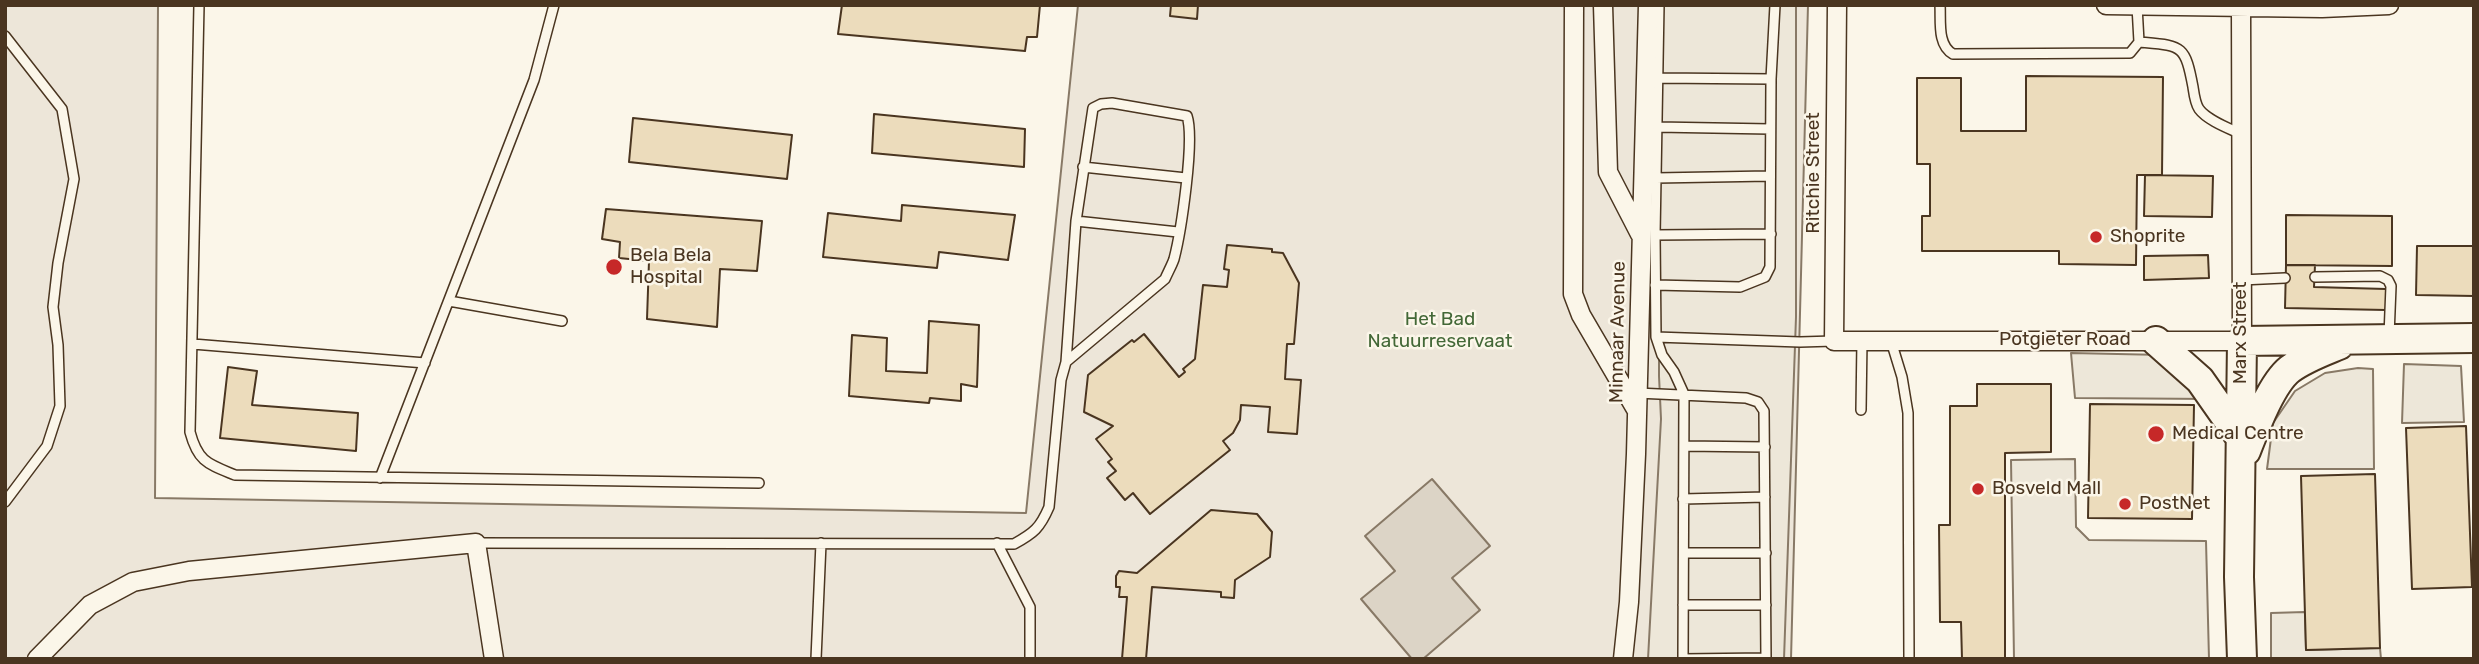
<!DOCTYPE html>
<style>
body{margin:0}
#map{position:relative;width:2479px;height:664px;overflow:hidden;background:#fbf6e9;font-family:Rubik,sans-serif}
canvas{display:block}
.frame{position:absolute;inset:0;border:7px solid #4a3520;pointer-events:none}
</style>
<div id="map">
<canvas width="2479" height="664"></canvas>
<div class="frame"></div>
</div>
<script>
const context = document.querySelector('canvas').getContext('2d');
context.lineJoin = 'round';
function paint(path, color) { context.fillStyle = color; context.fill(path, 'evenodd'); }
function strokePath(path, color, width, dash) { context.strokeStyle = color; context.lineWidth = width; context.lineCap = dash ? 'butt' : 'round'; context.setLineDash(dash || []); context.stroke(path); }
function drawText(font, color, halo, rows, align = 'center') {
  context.font = font + ' Rubik,sans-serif'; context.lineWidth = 5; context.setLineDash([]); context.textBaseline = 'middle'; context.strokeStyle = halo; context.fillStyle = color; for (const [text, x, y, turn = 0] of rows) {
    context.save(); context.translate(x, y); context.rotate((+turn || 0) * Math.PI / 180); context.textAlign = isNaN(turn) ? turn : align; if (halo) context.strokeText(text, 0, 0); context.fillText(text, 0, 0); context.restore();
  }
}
const green = new Path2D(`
 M5,5H158L155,498L1026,513L1078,5H1808L1791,659H5Z`);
paint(green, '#ede6d9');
strokePath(green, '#887966', 2);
const parking = new Path2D(`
 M1659,5H1796V317L1784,659H1648L1661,419L1659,376Z
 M2071,353L2164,355L2211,399L2075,398Z
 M2404,364L2461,366L2464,422L2402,423Z
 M2358,368L2373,369L2374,469H2267L2273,423L2295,391L2325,373Z
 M2075,459L2076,527L2089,540L2206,541L2209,659H2014L2011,460Z
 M2305,612L2306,650L2380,648L2381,659H2271V613Z`);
paint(parking, '#ede7d9');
strokePath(parking, '#887966', 2);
const water = new Path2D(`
 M1432,479L1490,546L1452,578L1480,610L1423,659H1412L1361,599L1395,571L1365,536Z`);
paint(water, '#dcd4c6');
strokePath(water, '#887966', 2);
const building = new Path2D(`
 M842,5H1040L1037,37H1027L1025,51L838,34Z
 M1171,5H1198L1197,19L1170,16Z
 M2026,76L2163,77L2162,175H2137L2136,265L2059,264V251H1922V216H1930V164H1917V78H1961V131H2026Z
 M874,114L1025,129L1024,167L872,153Z
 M633,118L792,135L787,179L629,162Z
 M2145,175L2213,176L2212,217L2144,216Z
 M902,205L1015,215L1008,260L939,252L937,268L823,257L828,213L901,221Z
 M606,209L762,221L757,271L720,269L717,327L647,319L649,261L619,258L620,242L602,239Z
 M2286,215L2392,216V266L2286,265Z
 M1227,245L1272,249V252L1283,253L1299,283L1294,344H1287L1285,379L1301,380L1297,434L1268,432L1270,407L1241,405L1240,420L1233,433L1223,441L1230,450L1150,514L1133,493L1125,500L1107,478L1116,471L1108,462L1112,459L1096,439L1113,426L1084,412L1088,375L1132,340L1134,342L1144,334L1179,377L1185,372L1183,369L1195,359L1203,285L1227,287L1229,270L1224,269Z
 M2417,246H2474V296L2416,295Z
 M2208,255L2209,278L2144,280V256Z
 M2286,265H2315L2314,287L2386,289V310L2285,308Z
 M929,321L979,325L977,387L961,384V401L930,398L929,403L849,396L852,335L887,338L886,371L927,373Z
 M228,367L257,371L252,405L358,413L356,451L220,438Z
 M1977,384H2051V452L2005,453V659H1962L1961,622H1940L1939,525H1950V406H1977Z
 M2090,404L2194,405L2192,519L2088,518Z
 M2466,426L2472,587L2412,589L2406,428Z
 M2375,474L2380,648L2306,650L2301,476Z
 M1211,510L1257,514L1272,532L1270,557L1235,580L1234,598L1221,597V592L1152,587L1146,659H1122L1127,597H1119L1120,587H1116V576L1119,571L1137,573Z`);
paint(building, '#ecdcbc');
strokePath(building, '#4a3520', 2);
const service = new Path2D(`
 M199,5L190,432C198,462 208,464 235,475L759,483
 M1659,5L1655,235L1656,337L1662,355L1674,372L1684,394L1683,659L1766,658
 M1940,5C1941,21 1937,45 1953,54L2130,53L2139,42L2137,6
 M5,36L62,109L74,179L58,263L53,307L58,345L60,406L47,446L5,502
 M2139,42C2182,46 2185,44 2193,87C2194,94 2195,103 2199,109C2207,120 2228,128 2241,134
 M1658,78L1771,79
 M1657,127L1770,129
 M1083,167L1186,178
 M1656,178L1769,176
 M1076,221L1178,232
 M1655,235L1771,234
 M2315,277L2380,276L2388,280L2391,286L2389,336
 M2241,280L2285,278
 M1655,285L1740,287L1765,277L1770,267L1771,79L1775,5
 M449,301L562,321
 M1656,337L1800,342L1834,341
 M1891,341L1902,377L1908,413L1909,659
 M193,344L425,363
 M1637,393L1746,398L1758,402L1764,411L1766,659
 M1861,410L1862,340
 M1684,446L1765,447
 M380,478L534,80L554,5
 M1683,499L1765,497
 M476,543L1014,544C1034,533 1040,528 1049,507L1061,380L1066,362L1165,279C1168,272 1172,265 1174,259C1181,232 1195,140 1187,116L1112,103L1101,104L1093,108L1076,221L1066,362
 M997,543L1030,607V659
 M1684,553H1766
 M1683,605H1766
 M816,659L821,543`);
const minor = new Path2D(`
 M1574,5L1573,294L1581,315L1637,411
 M1603,5L1608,172L1640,234
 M1837,5L1834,341H2242L2241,7
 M2106,5L2322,8L2389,5
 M37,659L90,605L133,582L189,571L476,543L494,659
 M1623,659L1629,602L1636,454L1648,5`);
const primary = new Path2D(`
 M2156,341L2200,380L2240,437
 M2246,451C2255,428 2271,384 2290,369C2305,358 2322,352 2339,345
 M2242,659L2239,577L2242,341L2474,338`);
strokePath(service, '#4a3520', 12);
strokePath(minor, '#4a3520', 21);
strokePath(primary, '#4a3520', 32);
strokePath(service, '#fbf6e9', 9);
strokePath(minor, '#fbf6e9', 18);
strokePath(primary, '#fbf6e9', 28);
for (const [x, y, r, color] of [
 [2096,237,7,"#c62828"],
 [614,267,9,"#c62828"],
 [2156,434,9,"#c62828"],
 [1978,489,7,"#c62828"],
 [2125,504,7,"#c62828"]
]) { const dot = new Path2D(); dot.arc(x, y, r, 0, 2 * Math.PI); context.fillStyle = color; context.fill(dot); strokePath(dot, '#fbf6e9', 2.5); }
drawText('19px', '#4a3520', '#fbf6e9', [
 ["Ritchie Street",1814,173,-90],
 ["Minnaar Avenue",1618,332,-89],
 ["Marx Street",2241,333,-90],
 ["Potgieter Road",2065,340]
]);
drawText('19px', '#4a3520', '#fbf6e9', [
 ["Shoprite",2110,237],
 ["Bela Bela",630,256],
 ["Hospital",630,278],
 ["Medical Centre",2172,434],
 ["Bosveld Mall",1992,489],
 ["PostNet",2139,504]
], 'left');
drawText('19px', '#436837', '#fbf6e9', [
 ["Het Bad",1440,320],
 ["Natuurreservaat",1440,342]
]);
</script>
